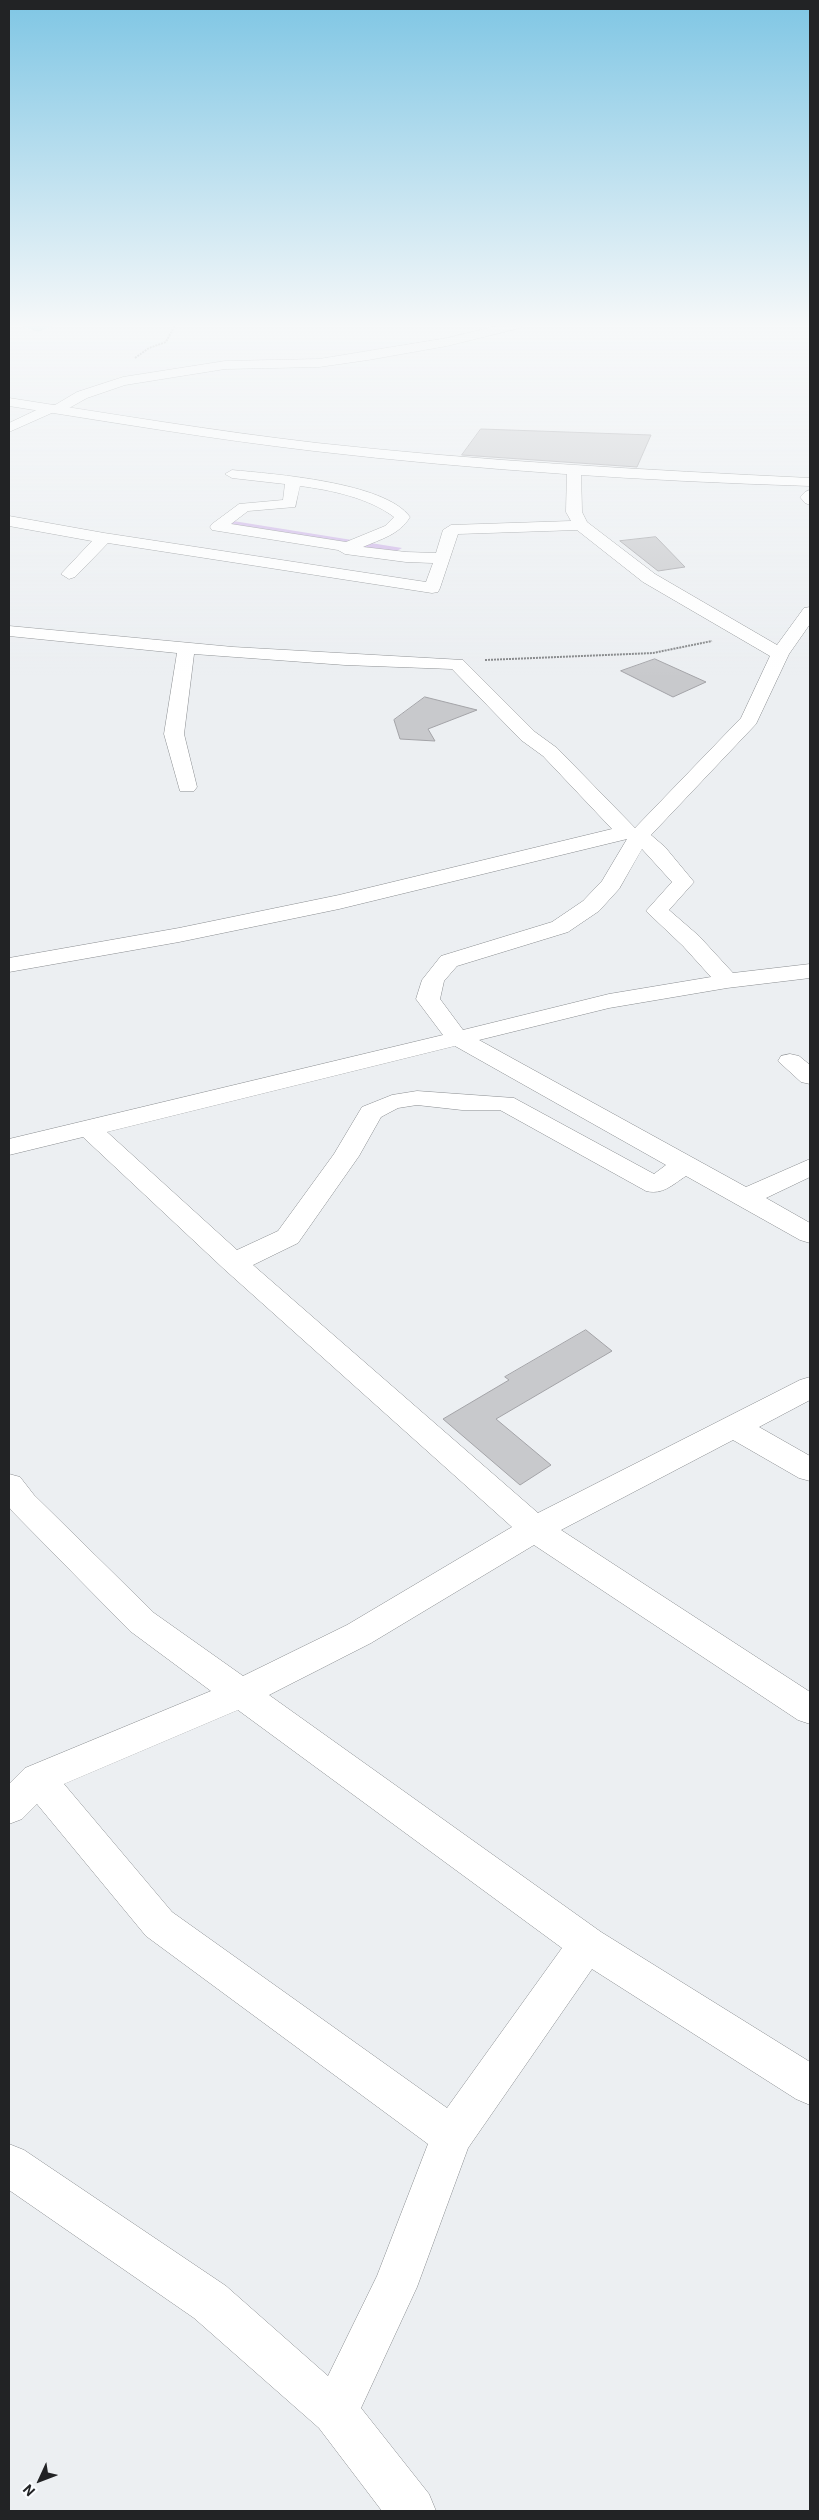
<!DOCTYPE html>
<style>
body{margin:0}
#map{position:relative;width:819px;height:2520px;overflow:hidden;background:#eceff2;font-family:Roboto,sans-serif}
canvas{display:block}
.frame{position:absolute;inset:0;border:10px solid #222325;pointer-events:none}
.north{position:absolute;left:15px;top:2455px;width:50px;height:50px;-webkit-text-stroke:4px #fafcff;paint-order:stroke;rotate:227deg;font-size:14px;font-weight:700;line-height:20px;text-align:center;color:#222325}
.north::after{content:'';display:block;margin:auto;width:18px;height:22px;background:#222325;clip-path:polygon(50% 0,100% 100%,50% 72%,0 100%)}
</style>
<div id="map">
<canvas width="819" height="2520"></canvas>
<div class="frame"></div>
<div class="north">N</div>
</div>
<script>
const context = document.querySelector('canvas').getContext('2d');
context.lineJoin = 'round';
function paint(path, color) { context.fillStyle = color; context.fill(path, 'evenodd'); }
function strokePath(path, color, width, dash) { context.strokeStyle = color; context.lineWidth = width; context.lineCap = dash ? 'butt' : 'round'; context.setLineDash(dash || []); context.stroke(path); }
paint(new Path2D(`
 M227,520L402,548L395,552L223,526Z`), '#cfb6e8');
strokePath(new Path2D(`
 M25,325L38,329L50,325`), '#81e1de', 4.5);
const building = new Path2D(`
 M481,429L651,435L637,467L462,455Z
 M656,537L685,567L658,571L620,541Z
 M655,659L706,682L673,697L621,671Z
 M425,697L477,710L428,729L435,741L400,739L394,720Z
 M586,1330L612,1351L496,1419L551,1465L520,1485L443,1419L509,1380L505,1377Z`);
paint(building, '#c8c9cc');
strokePath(building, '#a3a3a7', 1);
const minor = new Path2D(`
 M500,325H522L520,328L447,346L368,360L319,367L225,369L125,385L87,398L62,412H54L9,432V423L47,405H55L77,392L123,377L225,361L319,359L447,338Z
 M574,466L581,470L582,512L587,522L655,574L777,645L804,608L810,607V624L789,654L756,724L651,835L665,847L694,882L669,910L699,936L733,973L810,964V978L727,988L609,1008L479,1040L746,1187L810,1159V1177L766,1198L810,1223V1243L800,1240L686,1176C672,1185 663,1195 646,1191L500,1110H462L417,1105L398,1108L381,1117L359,1156L298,1243L253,1265L538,1513L800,1380L810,1377V1400L759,1427L810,1456V1481L799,1478L733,1440L561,1530L810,1692V1724L798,1720L534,1545L371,1643L269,1695L601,1932L810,2062V2105L796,2099L592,1969L468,2148L417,2287L361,2408L429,2494L436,2511H382L319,2428L194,2318L9,2190V2144L24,2150L226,2286L328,2376L377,2276L428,2144L146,1936L37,1804L22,1819L9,1824V1784L25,1768L211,1691L130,1631L12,1511L9,1507V1474L20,1477L34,1495L154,1613L243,1676L347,1625L512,1527L224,1269L83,1137L9,1155V1139L443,1035L416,999L422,980L441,956L552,922L583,901L602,881L627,839L339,909L179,942L9,972V958L179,928L339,895L612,829L543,756L521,740L452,669L345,665L194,654L184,734L197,787L194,791H180L164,734L177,653L9,636V626L233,647L463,660L535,732L557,748L635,828L741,718L770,656L643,582L577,530L458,534L440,588L438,592L432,593L108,543L75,577L69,579L61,574L92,541L9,526V516L104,533L426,582L433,563L406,562L345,554L338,550L212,530L210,527L212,524L239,504L283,500L285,484L232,478L225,474L232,470C273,474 385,482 410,517C399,535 381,539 363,547L406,552L436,553L443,530L451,525L571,521L566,512L567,470ZM300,486C331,490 369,498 394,517L385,526L346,542L231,524L248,511L295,507ZM642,849L672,882L646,911L683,946L711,977L609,994L463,1030L440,999L444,981L457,966L568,932L599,911L619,889ZM455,1046L666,1165L654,1174L514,1098L417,1091L392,1095L362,1107L334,1154L278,1231L237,1250L107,1132ZM238,1710L562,1948L447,2108L172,1912L64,1784Z
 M810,490V505L805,503L800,497L805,492Z
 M790,1054L799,1056L810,1065V1084L801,1082L778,1061L781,1056Z`);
const major = new Path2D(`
 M9,398C112,414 214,431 317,443C481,461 646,470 810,478V486C645,481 478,470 314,451C212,439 110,422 9,406Z`);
strokePath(minor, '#8a8d90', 1);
strokePath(major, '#8a8d90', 1);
strokePath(new Path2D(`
 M135,358L149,348L166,342L175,325
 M485,660L653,653L712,641`), '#838587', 2, [2, 1]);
paint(minor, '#fff');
paint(major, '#fff');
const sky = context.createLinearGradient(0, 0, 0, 678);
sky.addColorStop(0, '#7fc6e4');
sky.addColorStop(0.48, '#f6f8f9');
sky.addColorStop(1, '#f6f8f900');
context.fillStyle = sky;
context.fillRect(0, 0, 819, 678);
</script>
